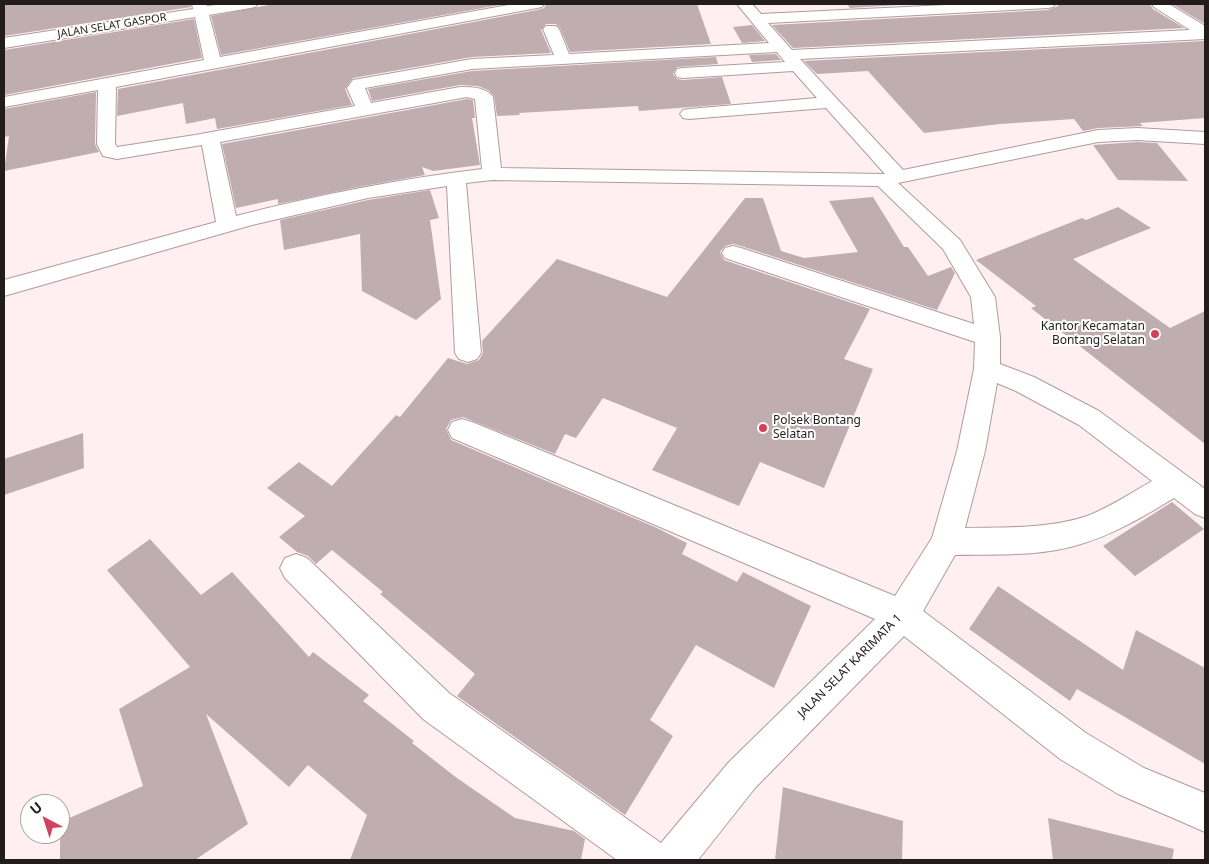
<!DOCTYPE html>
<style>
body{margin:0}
#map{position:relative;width:1209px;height:864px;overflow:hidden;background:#ffeff0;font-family:"Noto Sans",sans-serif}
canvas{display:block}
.frame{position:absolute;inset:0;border:5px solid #231c1c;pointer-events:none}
.north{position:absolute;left:20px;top:794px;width:50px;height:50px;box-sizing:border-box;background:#fff;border:1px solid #a7a4a4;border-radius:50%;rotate:320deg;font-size:14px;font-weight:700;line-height:20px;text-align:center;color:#231c1c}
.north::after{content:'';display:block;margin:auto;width:18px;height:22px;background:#d2425e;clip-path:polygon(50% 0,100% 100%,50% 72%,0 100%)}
</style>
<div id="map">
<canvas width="1209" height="864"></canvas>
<div class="frame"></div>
<div class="north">U</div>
</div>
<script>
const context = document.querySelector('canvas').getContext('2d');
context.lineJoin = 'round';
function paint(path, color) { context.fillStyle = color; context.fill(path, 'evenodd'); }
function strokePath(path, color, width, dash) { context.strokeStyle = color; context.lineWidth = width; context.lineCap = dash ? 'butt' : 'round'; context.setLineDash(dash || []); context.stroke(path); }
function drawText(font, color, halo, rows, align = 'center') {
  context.font = font + ' "Noto Sans",sans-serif'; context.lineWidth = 4; context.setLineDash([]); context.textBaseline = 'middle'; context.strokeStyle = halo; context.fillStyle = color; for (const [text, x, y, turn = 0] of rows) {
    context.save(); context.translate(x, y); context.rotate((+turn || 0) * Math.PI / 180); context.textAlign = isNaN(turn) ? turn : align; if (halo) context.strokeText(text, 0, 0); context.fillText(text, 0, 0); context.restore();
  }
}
paint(new Path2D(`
 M4,4H190L191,7L4,36Z
 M274,4H505L221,55L211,16Z
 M546,4H697L711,44L570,52L560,28L556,24H546L541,30L551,53L472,57L353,78L345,89L352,105L217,129L215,118L186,124L183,103L117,116L118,89L537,10L544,8Z
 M847,4H897L898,5L850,8Z
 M1059,4H1150L1153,9L1184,28L793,48L772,25L1048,10L1058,6Z
 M1172,4H1205V24Z
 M194,19L202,58L4,95V50Z
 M752,25L765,41L742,43L733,27Z
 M1205,41V118L1140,123L1143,126L1098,128L1083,131L1074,119L1000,124L924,133L868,71L817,74L804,61Z
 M776,54L781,60L752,62L749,55Z
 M716,57L718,64L677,67L673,74L677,79L683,80L722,77L731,104L639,111L638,106L519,113L520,115L497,116L494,96L488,90L478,86L460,85L372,101L368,89L472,71Z
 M96,92L95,144L99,152L4,171L9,136L4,137V109Z
 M467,99L473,100L475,118H472L480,165L433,171L422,167L425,175L358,187L278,204V199L236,208L222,144Z
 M1137,142L1157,143L1188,181L1118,180L1093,145Z
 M430,190L439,218L430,220L441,299L416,320L362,291L360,234L284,250L280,220L368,200Z
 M873,197L904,247H908L928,276L951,267L955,273L937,310L741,246L733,244L725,246L720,252L724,260L870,309L844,359L873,369L824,488L760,462L739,506L652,470L677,428L603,398L576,438L565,434L555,454L463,417L451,420L446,429L451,440L657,528L687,543L682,554L737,582L743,572L811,606L774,688L696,645L650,720L673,736L625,815L457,696L475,674L380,594L383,592L332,550L316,564L308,556L297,552L279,537L305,516L267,488L299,462L332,486L396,415L400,417L448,358L467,364L479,360L483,353L482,341L557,259L667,297L745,198H763L781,251L804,258L858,252L829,201Z
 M1118,207L1151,228L1073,259L1170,328L1205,311V444L1031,308L1036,306L976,260L1082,218L1086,220Z
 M83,433L84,468L4,495V459Z
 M1172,502L1204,529L1135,576L1103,546Z
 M150,539L201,595L232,572L309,657L313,652L369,695L363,701L414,741L412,743L457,778L515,818L574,831L585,839L581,860H350L367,815L308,765L289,787L206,714L248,824L195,860H60V822L143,786L119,709L190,667L107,570Z
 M998,586L1123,670L1136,630L1205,668V764L1077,689L1070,701L969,629Z
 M783,787L903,821L902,860H775Z
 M1048,818L1174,849L1172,860H1053Z`), '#c0adaf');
const street = new Path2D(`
 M192,4H206L207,6L224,4H257L255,7L250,8L209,15L220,57L514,4H544L542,7L537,8L116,87L115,144L117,147L195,135L355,106L347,88L353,80L359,79L472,59L554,55L543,29L546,26H556L559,29L569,54L769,43L737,4H752L761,14L967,4H1055L1053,7L1048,8L768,23L792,50L1190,30L1154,7L1152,4H1169L1205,26V39L800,59L903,170L1098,130L1137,128L1205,132V144L1137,140L1098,142L898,183L960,240L995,297L1000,337V364L1034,377L1099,411L1205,489V518L1195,514L1174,498C1144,516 1115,534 1081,544C1040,557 997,554 955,555L923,611L1086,733L1144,768L1205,793V832L1118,794L1060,759L904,636L755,788L698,860H617L423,719L285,578L280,568L285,558L296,554L307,558L449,693L661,843L729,762L875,619L452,438L448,430L452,422L462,419L472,422L895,596L932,538L957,451L974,369L975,342L725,258L722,253L725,248L733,246L741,248L974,324L971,297L943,249L878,186L492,180L466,183L481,353L477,359L468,362L459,359L455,353L447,186L368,198L252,225L4,296V280L216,222L202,145L117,159L103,156L97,144L98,90L4,107V97L204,60L195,17L4,48V38L193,9ZM777,52L785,62L683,68L677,69L675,73L677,77L683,78L793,71L817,98L689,109L683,110L680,114L683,118L689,119L826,108L885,174L501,168L493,97C486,87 471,87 460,87L371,103L365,88L472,69ZM467,97L475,99L482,169C399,179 317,195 236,216L220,142ZM997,383L1016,391L1079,425L1152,481C1131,493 1110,507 1087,516C1049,529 1005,527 965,528L985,451Z`);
strokePath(street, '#ae9c9d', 2);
paint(street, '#fff');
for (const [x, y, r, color] of [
 [1155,334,5,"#d2425e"],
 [763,428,5,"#d2425e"]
]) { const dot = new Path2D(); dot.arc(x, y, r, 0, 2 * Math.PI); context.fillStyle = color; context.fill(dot); strokePath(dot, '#fff', 2); }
drawText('11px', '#231c1c', '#fff', [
 ["JALAN SELAT GASPOR",112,26,-9]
]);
drawText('12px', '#231c1c', '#fff', [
 ["Kantor Kecamatan",1145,327],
 ["Bontang Selatan",1145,341],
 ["Polsek Bontang",773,421,"left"],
 ["Selatan",773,435,"left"]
], 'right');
drawText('12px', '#231c1c', '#fff', [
 ["JALAN SELAT KARIMATA 1",850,666,-45]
]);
</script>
